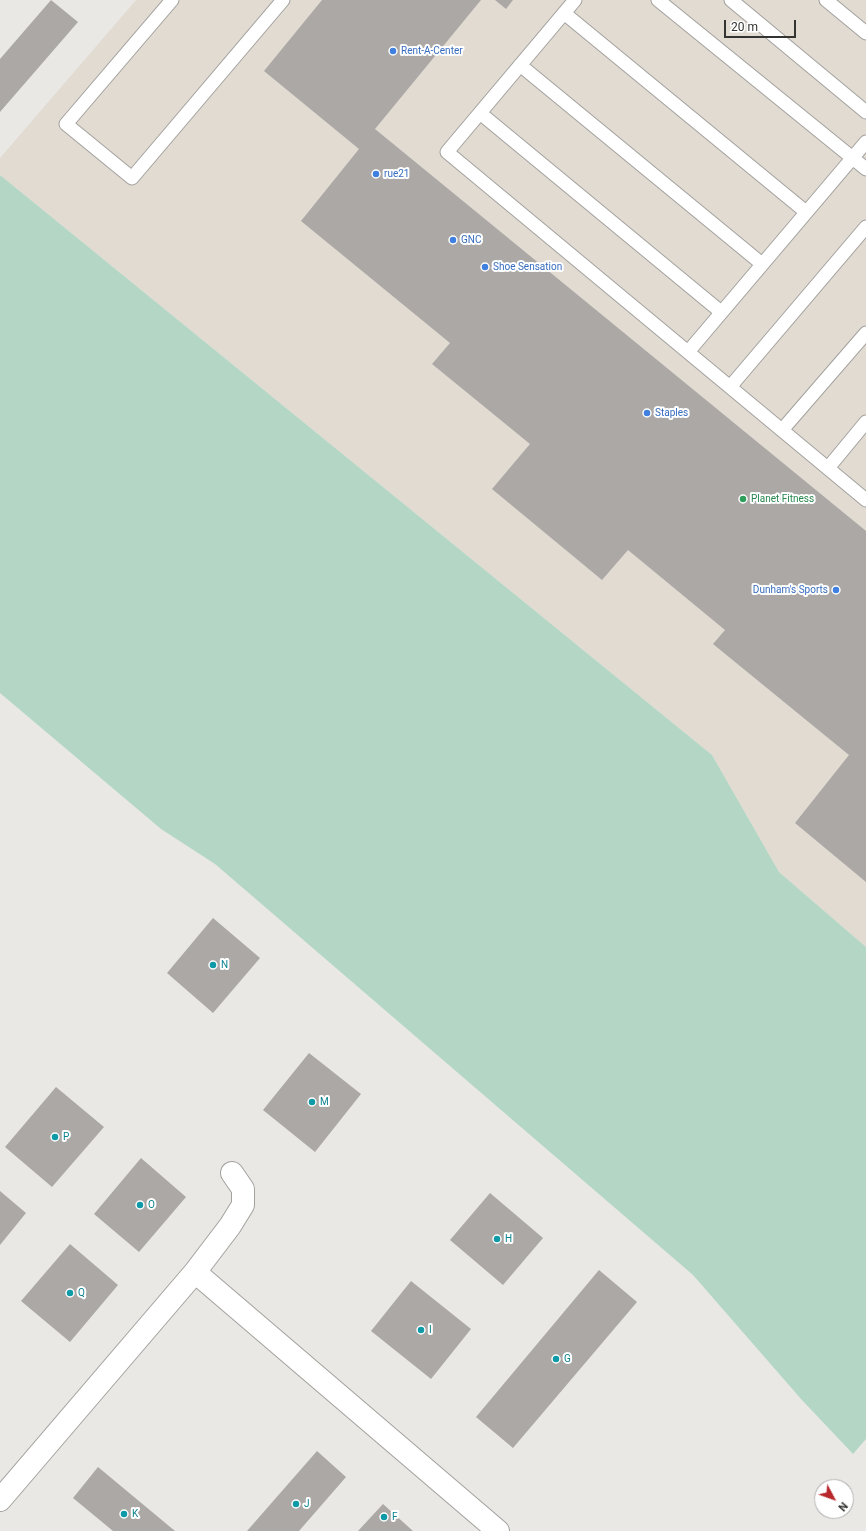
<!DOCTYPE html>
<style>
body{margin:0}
#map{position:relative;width:866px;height:1531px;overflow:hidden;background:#eae8e5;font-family:Roboto,sans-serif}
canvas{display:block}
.north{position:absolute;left:814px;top:1479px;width:40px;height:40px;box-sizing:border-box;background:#fff;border:1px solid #adadad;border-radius:50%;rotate:131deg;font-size:11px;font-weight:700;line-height:16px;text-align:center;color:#333331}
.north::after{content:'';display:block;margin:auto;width:14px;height:18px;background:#b7272b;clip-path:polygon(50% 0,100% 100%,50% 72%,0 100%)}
.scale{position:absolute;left:724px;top:20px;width:72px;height:18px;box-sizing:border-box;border:2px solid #333331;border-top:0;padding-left:5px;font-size:12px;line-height:14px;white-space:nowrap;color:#333331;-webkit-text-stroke:3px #fff;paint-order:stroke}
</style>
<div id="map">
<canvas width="866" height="1531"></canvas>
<div class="north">N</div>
<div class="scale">20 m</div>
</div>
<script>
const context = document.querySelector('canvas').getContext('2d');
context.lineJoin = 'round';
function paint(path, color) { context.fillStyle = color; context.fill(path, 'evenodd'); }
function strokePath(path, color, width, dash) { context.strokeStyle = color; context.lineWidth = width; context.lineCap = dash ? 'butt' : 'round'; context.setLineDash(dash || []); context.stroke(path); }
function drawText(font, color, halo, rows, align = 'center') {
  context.font = font + ' Roboto,sans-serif'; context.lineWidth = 4; context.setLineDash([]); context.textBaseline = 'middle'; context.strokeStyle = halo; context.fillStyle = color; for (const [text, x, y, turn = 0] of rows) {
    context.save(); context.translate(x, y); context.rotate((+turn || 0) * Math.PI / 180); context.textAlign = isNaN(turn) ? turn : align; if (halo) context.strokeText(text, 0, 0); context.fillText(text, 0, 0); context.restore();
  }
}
paint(new Path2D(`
 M136,0H866V947L779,872L712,755L0,175V158Z`), '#e1dbd2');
paint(new Path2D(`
 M0,175L712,755L779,872L866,947V1439L853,1454L801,1399L693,1275L215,864L161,829L0,693Z`), '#b4d7c5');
paint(new Path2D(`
 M51,0L78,22L0,112V59Z
 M322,0H481L375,129L866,531V882L795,823L849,755L713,644L725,630L628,550L602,580L492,489L530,444L432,364L450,343L301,221L359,149L264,71Z
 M495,0H513L506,9Z
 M213,918L260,958L213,1013L167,973Z
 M309,1053L361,1094L315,1152L263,1110Z
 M56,1087L104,1127L52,1187L5,1147Z
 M141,1158L186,1197L139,1252L94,1214Z
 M0,1191L26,1213L0,1245Z
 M490,1193L543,1238L503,1285L450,1240Z
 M70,1244L118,1285L70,1342L21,1301Z
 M599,1270L637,1302L513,1448L476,1417Z
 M411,1281L471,1329L431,1379L371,1331Z
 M317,1451L346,1477L299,1531H247Z
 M98,1467L175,1531H113L73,1498Z
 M383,1504L413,1531H358Z`), '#aba8a6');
const lane = new Path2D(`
 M172,0L66,124L132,178L283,0
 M575,0L447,152L866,500
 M658,0L866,169
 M731,0L866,112
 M826,0L866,33
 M564,13L806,212
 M520,65L762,264
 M480,113L721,312
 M688,352L866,142
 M730,387L866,227
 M782,430L866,333
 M828,468L866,422`);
const street = new Path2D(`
 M195,1272L498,1531
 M0,1500L195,1272L230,1226L243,1205V1189L232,1173`);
strokePath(lane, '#a3a19e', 15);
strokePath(street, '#a3a19e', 24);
strokePath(lane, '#fff', 13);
strokePath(street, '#fff', 22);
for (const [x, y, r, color] of [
 [393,51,4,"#3f7fe0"],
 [376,174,4,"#3f7fe0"],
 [453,240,4,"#3f7fe0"],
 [485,267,4,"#3f7fe0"],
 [647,413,4,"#3f7fe0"],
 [743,499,4,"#2e9e5b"],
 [836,590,4,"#3f7fe0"],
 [213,965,4,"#0f9aa8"],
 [312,1102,4,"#0f9aa8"],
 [55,1137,4,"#0f9aa8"],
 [140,1205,4,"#0f9aa8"],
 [497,1239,4,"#0f9aa8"],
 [70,1293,4,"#0f9aa8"],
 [421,1330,4,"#0f9aa8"],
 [556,1359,4,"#0f9aa8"],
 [296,1504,4,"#0f9aa8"],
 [124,1514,4,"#0f9aa8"],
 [384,1517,4,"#0f9aa8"]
]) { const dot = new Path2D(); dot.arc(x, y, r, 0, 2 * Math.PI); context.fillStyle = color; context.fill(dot); strokePath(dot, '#fff', 1.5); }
drawText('10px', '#366cbe', '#fff', [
 ["Rent-A-Center",401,51],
 ["rue21",384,174],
 ["GNC",461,240],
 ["Shoe Sensation",493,267],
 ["Staples",655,413],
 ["Dunham's Sports",828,590,"right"]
], 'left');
drawText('10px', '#27864d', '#fff', [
 ["Planet Fitness",751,499]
], 'left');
drawText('10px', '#0d838f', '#fff', [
 ["N",221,965],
 ["M",320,1102],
 ["P",63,1137],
 ["O",148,1205],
 ["H",505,1239],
 ["Q",78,1293],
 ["I",429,1330],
 ["G",564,1359],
 ["J",304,1504],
 ["K",132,1514],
 ["F",392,1517]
], 'left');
</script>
